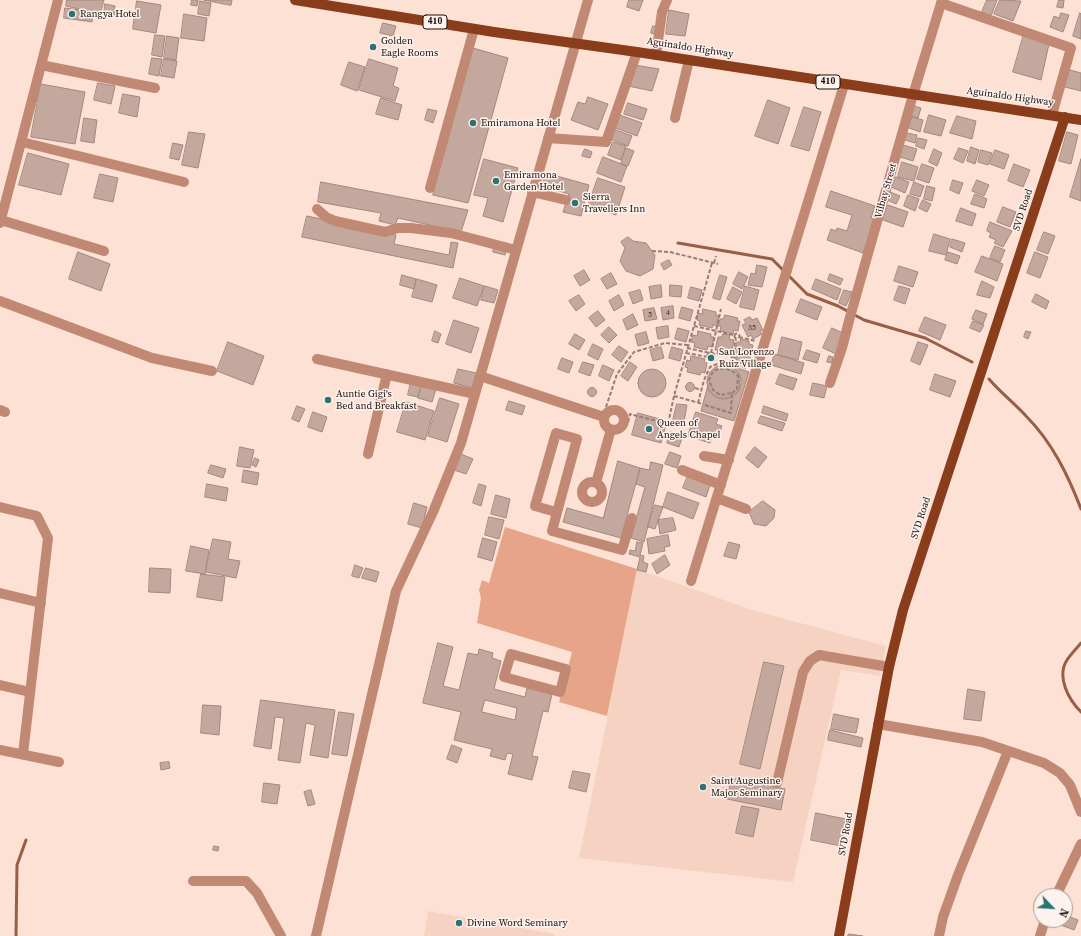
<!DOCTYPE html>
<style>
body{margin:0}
#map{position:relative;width:1081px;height:936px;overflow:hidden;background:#fee1d5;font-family:"Source Serif 4",serif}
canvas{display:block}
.north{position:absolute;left:1033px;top:888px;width:40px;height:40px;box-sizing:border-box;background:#fef2ee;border:1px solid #a29793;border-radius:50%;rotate:115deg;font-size:11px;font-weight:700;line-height:16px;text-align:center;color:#190f0b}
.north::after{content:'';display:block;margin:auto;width:14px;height:18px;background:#2a7471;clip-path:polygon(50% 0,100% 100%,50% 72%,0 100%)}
</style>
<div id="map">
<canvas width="1081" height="936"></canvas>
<div class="north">N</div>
</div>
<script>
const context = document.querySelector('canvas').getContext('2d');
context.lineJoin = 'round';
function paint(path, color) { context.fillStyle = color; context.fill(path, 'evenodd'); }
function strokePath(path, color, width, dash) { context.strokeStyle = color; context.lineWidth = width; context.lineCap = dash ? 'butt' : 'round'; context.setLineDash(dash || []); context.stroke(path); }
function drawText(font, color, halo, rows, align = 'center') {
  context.font = font + ' "Source Serif 4",serif'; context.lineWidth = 3; context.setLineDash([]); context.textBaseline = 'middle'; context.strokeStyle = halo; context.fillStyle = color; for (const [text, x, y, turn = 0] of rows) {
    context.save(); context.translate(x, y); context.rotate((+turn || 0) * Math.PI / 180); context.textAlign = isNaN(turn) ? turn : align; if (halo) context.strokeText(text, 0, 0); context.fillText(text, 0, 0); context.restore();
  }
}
paint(new Path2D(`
 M637,569L752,610L886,646L880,676L841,670L793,882L579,858Z
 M428,911L555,934V936H424Z`), '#f6d2c3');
paint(new Path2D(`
 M505,527L637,569L607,716L559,702L572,652L477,623L481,598L479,590L482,580L489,583Z`), '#e7a489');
strokePath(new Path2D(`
 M678,243L772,259L784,271
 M788,275L807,294L838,306L864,320L925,338L972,362
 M989,379C1000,392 1014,403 1026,416C1052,442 1068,475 1081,509
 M1081,643C1076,649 1071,654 1067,660C1056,677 1069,700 1081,712
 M16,936L17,865L26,840`), '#985e46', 3);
const building = new Path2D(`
 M67,0H104L100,14L66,6Z
 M192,0H198L197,6L191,5Z
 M204,0H232L231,5Z
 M629,0H643L639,11L627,7Z
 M987,0H997L991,16L982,12Z
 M1000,0L1021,1L1013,21L994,14Z
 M1059,0H1064L1063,8L1057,7Z
 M137,1L161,5L156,33L133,29Z
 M200,1L211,3L209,16L198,14Z
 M105,4L115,6L114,17L104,15Z
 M65,8L87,11L85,21L64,18Z
 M669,10L689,14L685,36L666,34Z
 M88,13H93L92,22L86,21Z
 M1061,13L1069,15L1063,32L1050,27L1054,16L1059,18Z
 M1080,13L1081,14V39L1073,36Z
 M184,14L207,18L204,41L181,38Z
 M383,23L396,26L393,36L380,33Z
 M653,26L657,27L654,34L651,33Z
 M1024,34L1049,44L1041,80L1013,72Z
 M155,35L165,36L162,57L152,55Z
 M167,36L179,38L176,60L164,58Z
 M473,48L508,58L468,203L433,195Z
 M152,58L162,59L159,76L149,74Z
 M164,59L177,61L174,78L161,76Z
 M369,59L398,68L393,86L399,88L395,101L359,90Z
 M349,62L365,67L357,91L341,85Z
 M635,65L659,69L652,91L628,86Z
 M1070,70L1081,73V91L1065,87Z
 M98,83L115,86L111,104L94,100Z
 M41,84L85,92L75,144L31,137Z
 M123,94L140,97L137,117L119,113Z
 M588,97L608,104L598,130L571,120L578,102L585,104Z
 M381,98L402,105L398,120L376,114Z
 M768,100L790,108L778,144L755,136Z
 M628,103L647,109L643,120L624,114Z
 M914,106L921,108L918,118L911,116Z
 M804,107L821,112L809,151L791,146Z
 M428,109L437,111L433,123L425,120Z
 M620,115L642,123L637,136L616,128Z
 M929,115L946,120L941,136L924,132Z
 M957,116L976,121L972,139L950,133Z
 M912,117L923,120L920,132L909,128Z
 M84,118L97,120L94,143L81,141Z
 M614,129L632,136L628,146L610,139Z
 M189,132L205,134L198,168L182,165Z
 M1067,132L1078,135L1071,164L1059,161Z
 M907,133L917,135L915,143L905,140Z
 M918,138L927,140L924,149L916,146Z
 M613,142L626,146L621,160L608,155Z
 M173,143L183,145L179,160L170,158Z
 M903,145L917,149L913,161L900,157Z
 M971,147L979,150L975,164L967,161Z
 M626,148L634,151L628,166L621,164Z
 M959,148L968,151L963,163L954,159Z
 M585,149L592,152L590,158L582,156Z
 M934,149L942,153L937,166L929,162Z
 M981,150L992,153L988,165L978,162Z
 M995,150L1009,155L1004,169L990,164Z
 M28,153L69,164L61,195L19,185Z
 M603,157L627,166L621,182L597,173Z
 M484,159L518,168L503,222L483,216L488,198L474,195Z
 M1081,159V201L1070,197Z
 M902,162L918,167L914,181L898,177Z
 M922,164L934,168L929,183L917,179Z
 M1014,164L1030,170L1023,187L1008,181Z
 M546,173L589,185L581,216L563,212L569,194L542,186Z
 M100,174L118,178L113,202L94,198Z
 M896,177L909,182L905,193L891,187Z
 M598,178L625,187L616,215L588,206Z
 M953,180L963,183L959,194L950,190Z
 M977,180L989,185L984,196L972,191Z
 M321,182L468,210L461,232L398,218L395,225L379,221L381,213L318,202Z
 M914,182L924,186L920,197L910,194Z
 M927,186L935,188L932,201L924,199Z
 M831,191L875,206L871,218L875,220L863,253L827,240L831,229L836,231L837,228L847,231L852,215L826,207Z
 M890,192L900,196L896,204L887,200Z
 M975,194L987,199L984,208L971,204Z
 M908,195L919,199L915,211L904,206Z
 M923,200L931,204L927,212L919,208Z
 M888,205L908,212L903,227L883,220Z
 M1003,207L1016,212L1010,227L997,222Z
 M961,208L976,214L972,226L956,221Z
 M307,216L396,235L394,244L449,255L451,242L458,243L453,268L302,237Z
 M990,222L1012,231L1003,247L994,243L996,240L989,237L991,233L987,231Z
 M1044,232L1055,236L1048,254L1037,250Z
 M934,234L950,239L946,255L929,251Z
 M628,237L633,241L646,243L655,255L653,269L640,276L626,271L620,261L625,248L621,242Z
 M952,239L965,243L962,252L950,247Z
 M995,246L1005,250L1000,262L990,258Z
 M494,248L506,251L505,255L493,252Z
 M78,252L110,264L101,291L69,279Z
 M948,252L960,256L957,264L945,260Z
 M1035,252L1048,257L1040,278L1027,273Z
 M982,256L1003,264L997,281L975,272Z
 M669,260L672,265L664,270L661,264Z
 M757,265L767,267L762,287L748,285L751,273L755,274Z
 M899,266L918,272L913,287L894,281Z
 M584,270L590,280L580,286L574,276Z
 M739,272L748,277L742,289L733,284Z
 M611,273L617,284L607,289L601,279Z
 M830,274L843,279L840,285L828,280Z
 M402,275L416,279L414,289L400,285Z
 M720,275L727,277L720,300L713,298Z
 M460,278L484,286L477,306L453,298Z
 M417,279L437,285L432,302L412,297Z
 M816,279L841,289L837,300L812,289Z
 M982,281L994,287L990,298L977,295Z
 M661,285L662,297L651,299L649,287Z
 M670,285L682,286L681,297L670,296Z
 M485,286L498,290L494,303L481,300Z
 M745,286L759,290L754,310L740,307Z
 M899,286L910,289L905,304L894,300Z
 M691,287L702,290L699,301L688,298Z
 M733,287L742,292L736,304L727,299Z
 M640,290L643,300L633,304L629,293Z
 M844,290L852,292L846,306L839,303Z
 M1036,294L1049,301L1046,309L1032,302Z
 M579,295L585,304L576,311L569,301Z
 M619,295L624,305L614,311L609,301Z
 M801,299L822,307L817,320L796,312Z
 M673,306L674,318L663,320L661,308Z
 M682,307L693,310L690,321L679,318Z
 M654,308L657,319L645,321L643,310Z
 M703,309L716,312V315L719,316L717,326L713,325L712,328L699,325L700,321L697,320L698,313L702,314Z
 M976,310L987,314L983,324L972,319Z
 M598,311L605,320L596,327L589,318Z
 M633,314L638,325L627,330L623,320Z
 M725,315L738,318L737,321H740L738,331L734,330L733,334L720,331L721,326H718L720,319H723Z
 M750,317L752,320L757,318L763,330L760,331L762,334L753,339L751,335L748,337L742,325L746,323L744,320Z
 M925,317L946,325L940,340L919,331Z
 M454,320L479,328L471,353L446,344Z
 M973,321L984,325L980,332L970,328Z
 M668,326L669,337L658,339L656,328Z
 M609,327L617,335L609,343L601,335Z
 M678,328L689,331L686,342L675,339Z
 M832,328L845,334L836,354L823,348Z
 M435,331L441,334L438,343L432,341Z
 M698,331L711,334V337H714L712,347L708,346L707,350L694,347L695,343L691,342L693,335L697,336Z
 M1026,331L1031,332L1028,339L1024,337Z
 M646,332L649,343L638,346L635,335Z
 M575,334L585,340L579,350L569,344Z
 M723,334L730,335L729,339L734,340L731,354L728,353L727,356L717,354L718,350H715L718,337H722Z
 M782,337L802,342L798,360L778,355Z
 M741,339L749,341V344L753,345L750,359L746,358V362L736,360L737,355L734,354L737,342H740Z
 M228,342L264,356L253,385L217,371Z
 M918,342L928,345L920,365L911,361Z
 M593,344L603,349L598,360L588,355Z
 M619,346L628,352L621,362L612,355Z
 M661,347L664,358L653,361L650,350Z
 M672,347L683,350L680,361L669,358Z
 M807,350L820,354L817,363L803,359Z
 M775,354L804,363L801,374L771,365Z
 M691,356L705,359L704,362L707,363L705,373L701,372L700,375L687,372L688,368L685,367L687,360L690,361Z
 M829,356L833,357L832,363L827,362Z
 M562,358L573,362L569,373L558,369Z
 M583,362L594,365L590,376L579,372Z
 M630,362L637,367L628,381L621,376Z
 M603,365L614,370L609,381L599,376Z
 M707 382a17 17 0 1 1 34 0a17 17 0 1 1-34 0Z
 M734,367L749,372L734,421L701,411L708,385L709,391L718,398H728L739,391L740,376Z
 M638 383a14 14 0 1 1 28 0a14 14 0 1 1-28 0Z
 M458,369L476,373L472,388L454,383Z
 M780,374L797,379L793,390L776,384Z
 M935,374L956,381L950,397L930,390Z
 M411,382L421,385L418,397L408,395Z
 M685.5 387a4.5 4.5 0 1 1 9 0a4.5 4.5 0 1 1-9 0Z
 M813,383L827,386L824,398L810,395Z
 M423,385L436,389L432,402L418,398Z
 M587.5 392a4.5 4.5 0 1 1 9 0a4.5 4.5 0 1 1-9 0Z
 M440,398L459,404L447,442L428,436Z
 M509,401L525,406L522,415L506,410Z
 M406,402L434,411L425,440L397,432Z
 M677,404L687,405L683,426L672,424Z
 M297,406L305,409L299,422L292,419Z
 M764,406L788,414L786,421L762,413Z
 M313,412L327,417L322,432L308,427Z
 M696,412L718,419L716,424L722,426L718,437L712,436L710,443L688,436Z
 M638,413L667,421L661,443L632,435Z
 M761,416L785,423L782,431L758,423Z
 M671,432L683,435L679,447L667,443Z
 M240,447L254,450L250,468L237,466Z
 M755,447L767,457L758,468L746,458Z
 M670,452L681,456L677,468L665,464Z
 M461,454L473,459L466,474L454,470Z
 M255,458L259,460L256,467L252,465Z
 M618,461L640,468L621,538L563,522L567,508L603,518Z
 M651,462L663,465L644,542L631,538L645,487L636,484L640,468L649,470Z
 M211,465L226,469L223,478L208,473Z
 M244,470L259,473L257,485L242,482Z
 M689,473L711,482L706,497L683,488Z
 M207,484L228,488L226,501L205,497Z
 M479,484L486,486L481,506L473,503Z
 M668,492L699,503L693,519L663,507Z
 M496,495L510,499L506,518L491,514Z
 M763,501L775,510L774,518L766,526L754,524L749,512Z
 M414,503L427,507L422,528L408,524Z
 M655,505L663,507L655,529L648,527Z
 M489,517L504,520L499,539L485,535Z
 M673,518L676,530L660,534L658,520Z
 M668,535L670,546L664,547L665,551L649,554L647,539Z
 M483,538L497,542L492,561L478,557Z
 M213,539L231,542L228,559L240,561L236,578L206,572Z
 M637,542L643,543L640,555L644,556L643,562L648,564L646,572L637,570L640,557L629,554L630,550L635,551Z
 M729,542L740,545L736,559L724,556Z
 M191,546L209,550L205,574L186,571Z
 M665,555L670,565L657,574L652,564Z
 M355,565L363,568L359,578L352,576Z
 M150,568L171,569L170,593L149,592Z
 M366,568L379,572L376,582L362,578Z
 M201,574L225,577L222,601L197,597Z
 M438,643L453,647L443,686L459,690L468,653L478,655L479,649L493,653L492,658L501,661L494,689L525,697L527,688L552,694L548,712L543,711L532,756L538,757L532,780L508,774L513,754L507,753L505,760L490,756L492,749L454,740L461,712L423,703ZM485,700L517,708L515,720L482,712Z
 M764,662L784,666L760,769L740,764Z
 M968,689L985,692L981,721L964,719Z
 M261,700L335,710L328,758L310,755L315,725L306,723L300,763L278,760L284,718L275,717L271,749L254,746Z
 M203,705L221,706L219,735L201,733Z
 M339,712L354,714L347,756L332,754Z
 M834,714L859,719L856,733L831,729Z
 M830,730L863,738L861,747L828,740Z
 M452,745L462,749L457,763L447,759Z
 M169,762L170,768L161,770L160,763Z
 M573,771L590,774L586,792L569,788Z
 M732,778L785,789L781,810L727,799Z
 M264,783L280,785L277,804L262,802Z
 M311,790L315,804L308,806L304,792Z
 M742,806L759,809L753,837L736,833Z
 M816,813L846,819L841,846L811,840Z
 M214,846L219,847L218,851L213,850Z
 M1065,915L1078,920L1074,930L1053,922L1054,920H1065Z
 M849,934L863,936H848Z`);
paint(building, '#c4a89d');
strokePath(building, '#a2887d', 1);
strokePath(new Path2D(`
 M652,251L670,252L718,264
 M714,263L716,256
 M694,326L734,335
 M734.5 336a2.5 2.5 0 1 1 5 0a2.5 2.5 0 1 1-5 0Z
 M739,337L756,341
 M687,348L710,353
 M707.5 356a3.5 3.5 0 1 1 7 0a3.5 3.5 0 1 1-7 0Z
 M686,353L708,357
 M711,353L721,309
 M732,357L737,358
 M741,361V363L747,364L748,361L745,360
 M730,364L736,339
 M695,388L702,390
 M674,396L703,404
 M698,403L704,380L710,367L722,362L746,368
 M705,405L731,413L732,393L720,395L713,390L709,380L713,371C723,367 731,368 738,376L737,389L732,393
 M606,407L617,374L634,352L665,343L688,345
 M623,422L628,423L630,414L668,424L674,396L712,263`), '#937f77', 2, [4, 2]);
strokePath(new Path2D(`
 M941,3L1071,48L1052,115
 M656,55L662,12L667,0
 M41,65L155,88
 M675,118L689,60
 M548,138L606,142L637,52
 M22,142L184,182
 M430,188L474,29
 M532,192L566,200
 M317,209L326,217L335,221L385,232L398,228H411L451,233L516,250
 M1,220L104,251
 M0,223L58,0
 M0,301L152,358L212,371
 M317,359L475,394
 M480,376L604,417
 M830,383L842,348L850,317L913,95L942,0
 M0,410L5,412
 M604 420a10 10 0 1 1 20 0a10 10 0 1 1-20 0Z
 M368,454L387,374
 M704,456L729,460
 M682,470L721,485
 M582 492a10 10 0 1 1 20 0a10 10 0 1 1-20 0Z
 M596,483L611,429
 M717,498L746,509
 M0,507L37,516L48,538L23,754
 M556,512L535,506L556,433L577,439L552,531L622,550L632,518
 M691,581L844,85
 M0,593L41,603
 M511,654L566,669L560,692L504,677Z
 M0,685L30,692
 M878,724L982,742L1044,763L1060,773L1070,785L1081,812
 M0,750L59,762
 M777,783L803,672L810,661L819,655L889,667
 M193,881H246L257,893L281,936
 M1056,896L1081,844
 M316,936L396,591L433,512L461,443L588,0
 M939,936L943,917L958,875L1008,751
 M1040,936L1045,920`), '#c18973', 10);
strokePath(new Path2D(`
 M295,0L494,32L637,52L1081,120
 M839,936L889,667L903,610L1065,117`), '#8a3d1b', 10);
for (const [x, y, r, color] of [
 [72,14,4,"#2a7471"],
 [373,47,4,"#2a7471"],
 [473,123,4,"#2a7471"],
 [496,181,4,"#2a7471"],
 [575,203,4,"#2a7471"],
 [711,358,4,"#2a7471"],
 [328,400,4,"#2a7471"],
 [649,429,4,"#2a7471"],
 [703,787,4,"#2a7471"],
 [459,923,4,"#2a7471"]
]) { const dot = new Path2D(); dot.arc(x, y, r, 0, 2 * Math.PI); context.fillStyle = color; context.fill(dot); strokePath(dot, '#fef2ee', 1.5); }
drawText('8px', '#443530', null, [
 ["4",668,313],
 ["5",650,315],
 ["35",752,328]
]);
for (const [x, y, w] of [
 [435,22,24],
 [828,82,24]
]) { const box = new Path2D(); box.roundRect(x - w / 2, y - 7, w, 14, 3); context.fillStyle = '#fef2ee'; context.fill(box); strokePath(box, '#190f0b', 1); }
drawText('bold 9px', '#190f0b', null, [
 ["410",435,22],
 ["410",828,82]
]);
drawText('10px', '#190f0b', '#fef2ee', [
 ["Rangya Hotel",80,14],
 ["Golden",381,41],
 ["Eagle Rooms",381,53],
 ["Emiramona Hotel",481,123],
 ["Emiramona",504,175],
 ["Garden Hotel",504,187],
 ["Sierra",583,197],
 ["Travellers Inn",583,209],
 ["San Lorenzo",719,352],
 ["Ruiz Village",719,364],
 ["Auntie Gigi's",336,394],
 ["Bed and Breakfast",336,406],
 ["Queen of",657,423],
 ["Angels Chapel",657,435],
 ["Saint Augustine",711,781],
 ["Major Seminary",711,793],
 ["Divine Word Seminary",467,923]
], 'left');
drawText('10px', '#190f0b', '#fef2ee', [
 ["Aguinaldo Highway",690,48,9],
 ["Aguinaldo Highway",1010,97,8],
 ["Vilbay Street",886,191,-74],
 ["SVD Road",1023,210,-72],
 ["SVD Road",921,518,-72],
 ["SVD Road",846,834,-80]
]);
</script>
